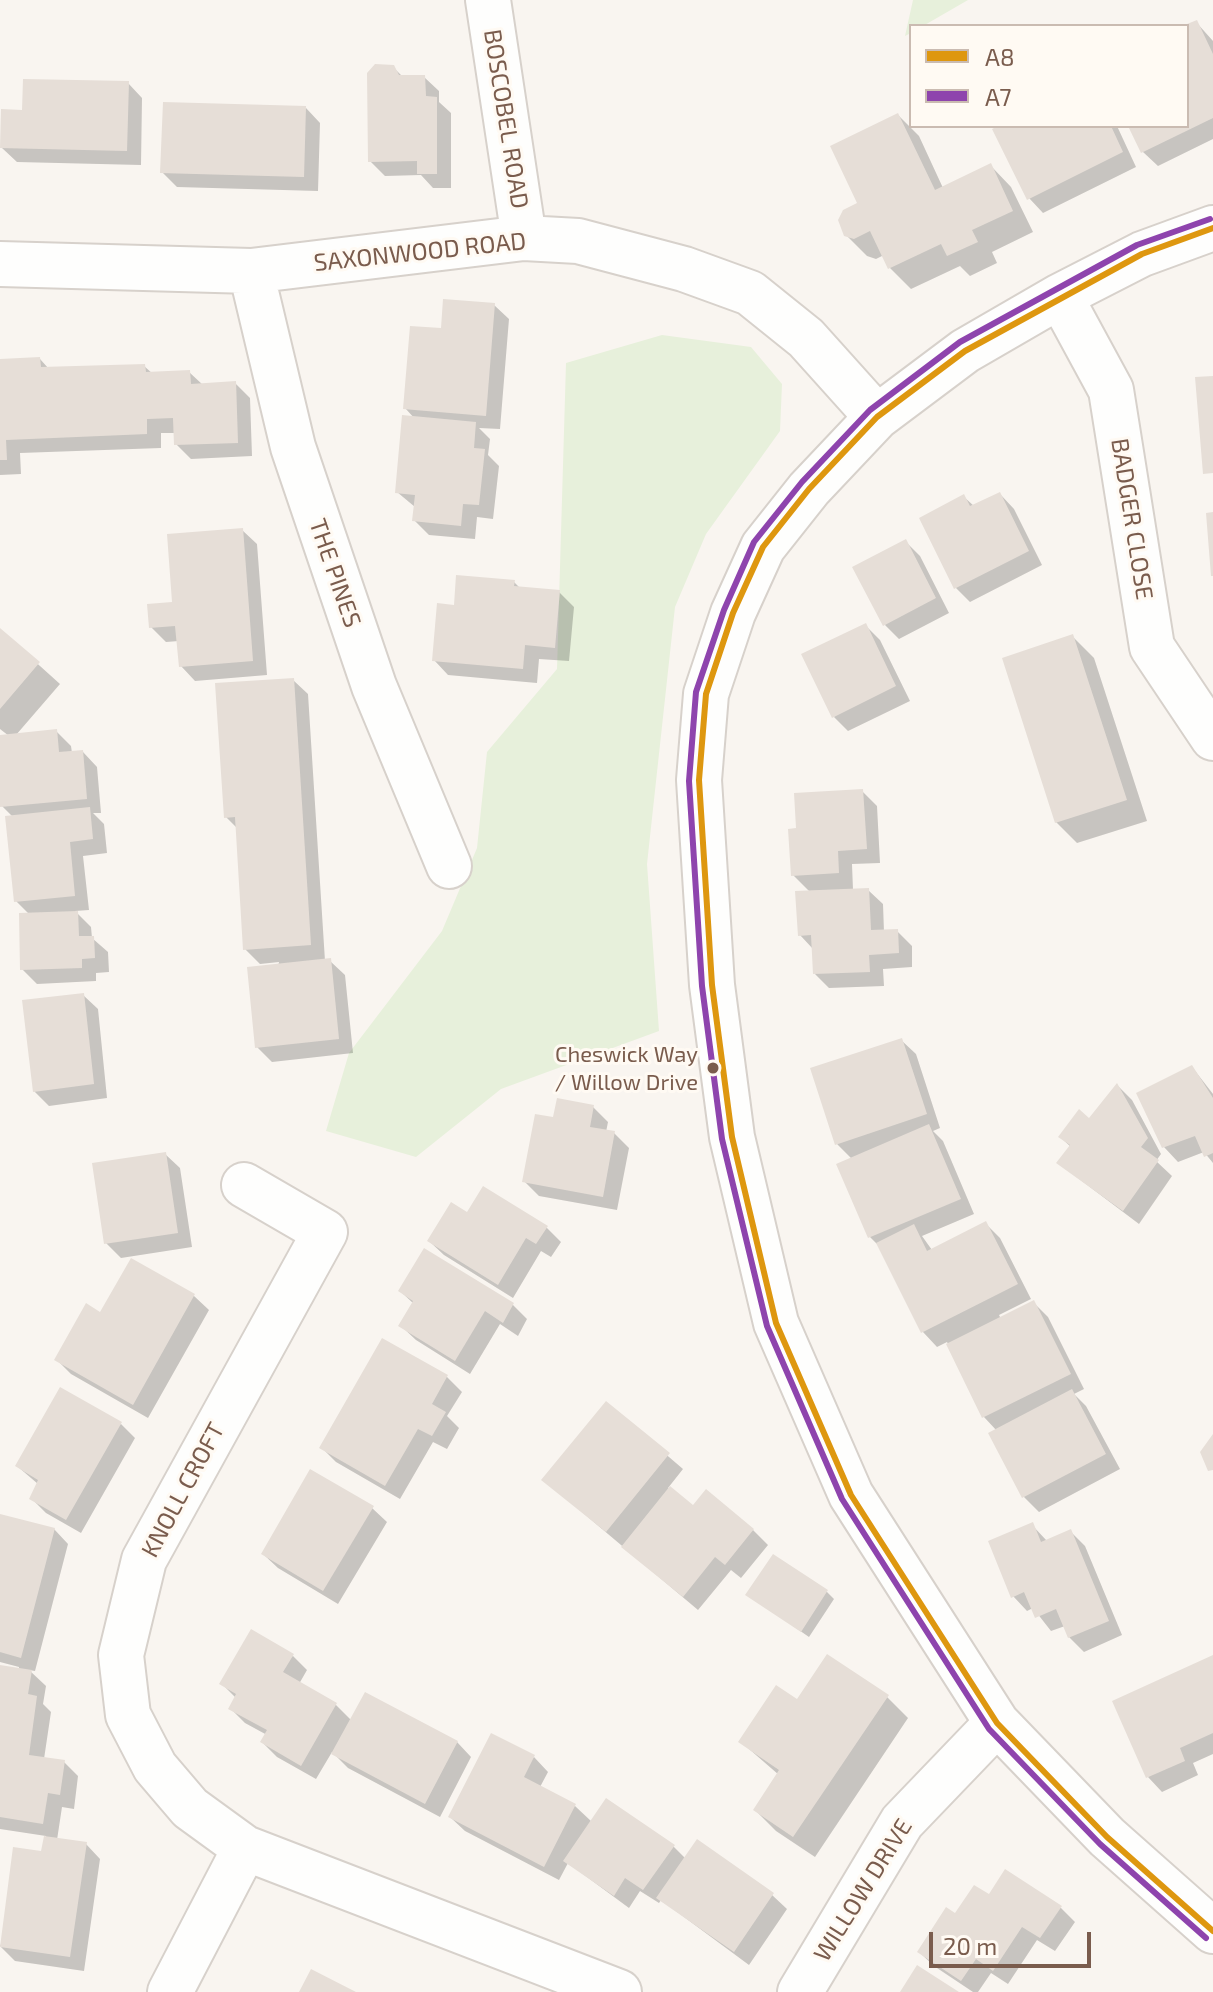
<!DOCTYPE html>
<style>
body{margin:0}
#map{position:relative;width:1213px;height:1992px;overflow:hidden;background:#f9f5f0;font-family:"Exo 2",sans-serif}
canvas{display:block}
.legend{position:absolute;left:909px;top:24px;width:280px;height:104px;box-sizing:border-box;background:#fffaf3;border:2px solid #cabbb1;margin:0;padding:10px 14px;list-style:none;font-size:24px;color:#7a5c4d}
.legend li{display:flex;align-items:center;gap:16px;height:40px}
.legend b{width:40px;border:2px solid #cabbb1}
.scale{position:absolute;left:929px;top:1932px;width:162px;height:36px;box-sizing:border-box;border:4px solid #7a5c4d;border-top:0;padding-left:10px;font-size:24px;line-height:28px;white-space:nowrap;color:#7a5c4d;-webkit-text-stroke:6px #fffaf3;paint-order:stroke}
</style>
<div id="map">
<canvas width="1213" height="1992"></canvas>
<ul class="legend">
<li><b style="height:10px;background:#de970f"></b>A8</li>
<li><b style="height:10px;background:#8e44ad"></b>A7</li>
</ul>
<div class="scale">20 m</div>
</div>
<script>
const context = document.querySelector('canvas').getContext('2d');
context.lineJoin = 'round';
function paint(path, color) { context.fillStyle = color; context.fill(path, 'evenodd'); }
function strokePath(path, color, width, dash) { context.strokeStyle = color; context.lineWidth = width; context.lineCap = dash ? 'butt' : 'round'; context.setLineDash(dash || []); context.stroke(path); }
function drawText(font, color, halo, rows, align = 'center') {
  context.font = font + ' "Exo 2",sans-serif'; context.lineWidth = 6; context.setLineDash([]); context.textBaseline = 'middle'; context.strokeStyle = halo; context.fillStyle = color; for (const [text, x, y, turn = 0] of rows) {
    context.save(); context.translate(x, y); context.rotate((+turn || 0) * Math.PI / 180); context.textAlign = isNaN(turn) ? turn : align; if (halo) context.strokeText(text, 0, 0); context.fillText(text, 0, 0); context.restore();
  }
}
paint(new Path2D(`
 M913,0H968L923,26H911V33L905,36Z
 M662,335L751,347L782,384L780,431L706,534L675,607L647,864L659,1031L501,1089L416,1157L326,1131L349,1053L442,931L477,848L487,752L557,669L566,363Z`), '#e7f0db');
paint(new Path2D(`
 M1196,22L1213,41V139L1158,166L1143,152L1131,126H1187V26Z
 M393,67L403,77H424L439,91V102L451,113V188H433L421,175L385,176L370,161Z
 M128,83L142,98L141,165L17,162L2,148L24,112Z
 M306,108L320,123L318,191L177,187L162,172Z
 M898,115L919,136L943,188L991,166L1011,187L1033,232L992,252L997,263L970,276L960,266L911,289L890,268L884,255L876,259L867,256L846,235Z
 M1003,126H1117L1136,167L1043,213L1029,198Z
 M494,305L509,319L500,429L479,428L490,439L488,455L499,466L493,519L477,517L475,539L429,535L414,520L415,507L397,492L415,419L405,408L443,330Z
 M40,359L49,369L144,366L153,374L189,372L203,385L235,383L250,398L252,456L191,459L176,444V433H161V448L20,453L21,474L0,475V361Z
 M1000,494L1014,509L1042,565L970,602L956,588L964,497L974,506Z
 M242,530L257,544L267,675L195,681L181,666L179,641L166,642L151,627Z
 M905,541L920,556L949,613L899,639L885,625Z
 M514,582L521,589L559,592L574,607L569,661L539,659L537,683L448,675L434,660L456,607Z
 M866,626L880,640L910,701L848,731L834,717Z
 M0,630L60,684L16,735L56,731L71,746L72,753L83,752L97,767L101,813H93L104,824L107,853L83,856L89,910L75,911L91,927L92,938L108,952L109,972L96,973V981L37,984L22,969L29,914L16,901L13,817L2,806L0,787V737L9,736L0,729Z
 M1073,637L1094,658L1147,821L1077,843L1056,822Z
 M293,680L308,694L325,961H330L345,975L353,1053L272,1062L257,1047L279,962L260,964L245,949L237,828L226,817Z
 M862,791L877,806L880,863L852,864L853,890H868L883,904L884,932L897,931L912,946V967L883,969L884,986L829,988L815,974L813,949L800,935L810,892L793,875L798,830Z
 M83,995L98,1009L107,1098L49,1106L34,1091Z
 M901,1040L916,1054L940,1128L933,1131L943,1141L974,1214L922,1236L932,1250L986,1224L1000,1238L1031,1299L999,1315L1001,1319L1034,1303L1048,1317L1084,1389L1074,1394L1086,1406L1120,1469L1039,1512L1024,1497L990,1434L997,1431L984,1417L947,1342L937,1347L923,1332L880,1247L870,1237L852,1159L837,1144Z
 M1192,1067L1213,1094V1163L1204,1152L1178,1162L1164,1147Z
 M1118,1086L1132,1100L1161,1154L1156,1161L1172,1176L1139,1224L1058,1163L1071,1147L1060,1137L1089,1120Z
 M593,1107L608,1122L606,1132L614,1133L629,1148L617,1210L539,1196L524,1181L554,1120Z
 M165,1154L180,1168L192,1247L121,1258L106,1243Z
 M467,1214L546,1227L561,1242L551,1257L541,1251L513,1298L444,1255L429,1241Z
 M132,1261L194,1296L209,1310L148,1418L71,1374L57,1360L101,1315Z
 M400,1291L513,1305L527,1319L518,1336L500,1324L470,1374L416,1340L401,1326L414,1304Z
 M383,1340L447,1377L462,1392L447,1416L459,1428L447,1449L433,1442L400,1499L336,1462L322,1448Z
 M606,1403L683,1469L668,1488L693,1508L753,1530L768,1545L741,1578L731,1570L698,1610L544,1480Z
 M121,1424L135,1438L81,1533L46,1513L31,1498L38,1484L17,1466Z
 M372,1508L387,1522L338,1604L278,1568L263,1554Z
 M0,1516L54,1529L68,1544L35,1671L29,1670L46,1686L43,1704L51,1712L44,1759L64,1762L78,1776L74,1809L62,1807L57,1840L86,1844L100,1859L84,1971L15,1961L0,1946L43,1854L46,1836L0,1829V1667L19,1670V1667L0,1662Z
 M1032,1525L1047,1541L1070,1531L1085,1546L1122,1635L1084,1652L1069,1637L1065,1626L1051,1631L1033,1608L1027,1611L1013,1596Z
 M827,1592L834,1599L809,1637L748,1595Z
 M293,1656L307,1670L299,1684L336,1705L352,1721L457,1742L471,1757L440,1817L348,1768L332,1752L316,1779L277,1757L262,1742L267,1735L245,1723L230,1708L236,1698L222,1684Z
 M1213,1658V1754L1193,1763L1198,1775L1162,1792L1148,1777Z
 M887,1697L908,1718L815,1857L776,1831L755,1810L779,1775L741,1742L797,1702Z
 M534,1757L548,1772L540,1787L575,1806L592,1822L673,1846L686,1859L772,1895L787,1909L749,1965L661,1900L659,1903L640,1891L629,1908L568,1863L559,1880L465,1831L450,1817Z
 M989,1897L1061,1908L1075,1922L1055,1951L1037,1940L1008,1984L991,1973L978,1992H973L934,1966L919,1952Z`), '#0003');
paint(new Path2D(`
 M1197,20L1213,54V118L1141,153L1128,126H1187V24Z
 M375,64L394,65L399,75H425L426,96L437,97V174H417V161L368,162L367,73Z
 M23,79L129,81L127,151L0,148L1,109L22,110Z
 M163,102L306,106L304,177L160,173Z
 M898,113L935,190L991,163L1013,211L972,230L978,242L947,256L941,244L888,269L870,231L854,239L844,236L838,220L843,210L857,203L830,146Z
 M998,126H1111L1123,152L1027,200L992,129Z
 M443,299L495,303L486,416L403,409L410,326L441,328Z
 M40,357L41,367L145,364L146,372L190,370L191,384L236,381L238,443L174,445L173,418L147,419V434L6,440L7,460H0V359Z
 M1213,376V473L1203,474L1195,377Z
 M402,415L476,422L474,448L485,449L479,505L463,504L461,526L412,521L415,495L395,493Z
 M1000,492L1029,551L954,589L919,518L964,494L970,506Z
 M1213,512V576H1211L1206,513Z
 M243,528L253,661L179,667L175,626L149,628L147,604L172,602L167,534Z
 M906,539L936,598L883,626L852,567Z
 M456,575L515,580L514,586L560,590L555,648L525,645L523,669L432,661L437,603L454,605Z
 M866,623L896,686L832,718L801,654Z
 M0,628L40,662L0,709Z
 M1073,634L1127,800L1055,823L1002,658Z
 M294,678L311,945L243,950L235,817L224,818L215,683Z
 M57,729L59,752L83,750L87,799L0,807V735Z
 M863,789L867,849L838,851L839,873L791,876L788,829L796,828L794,793Z
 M90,807L93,839L70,842L75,896L14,902L5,816Z
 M869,888L871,930L898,929L899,953L869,955L870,972L813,974L811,935L798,936L795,891Z
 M78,911L79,936H94L95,958L82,959V968L20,970L19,913Z
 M331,958L339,1039L255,1048L247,967Z
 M84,993L94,1084L33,1092L22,1000Z
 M902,1038L927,1114L835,1145L810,1068Z
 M1192,1065L1213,1098V1153L1204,1157L1195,1136L1162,1148L1136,1093Z
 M1117,1083L1148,1138L1141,1147L1159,1160L1123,1211L1056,1163L1070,1145L1058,1137L1079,1109L1089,1118Z
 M557,1098L594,1105L590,1127L615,1131L603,1197L522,1182L535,1114L553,1117Z
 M929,1124L961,1199L868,1238L836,1164Z
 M166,1152L178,1233L104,1244L92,1163Z
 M483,1186L548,1226L536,1244L526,1238L498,1285L427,1241L451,1202L467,1212Z
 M986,1221L1018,1284L921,1333L876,1243L914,1224L927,1251Z
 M424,1248L514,1303L503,1323L485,1311L455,1361L398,1326L413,1301L398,1291Z
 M131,1258L195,1294L133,1405L54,1360L86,1303L100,1312Z
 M1034,1300L1071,1374L982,1418L946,1344Z
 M382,1338L448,1375L432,1404L446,1412L432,1436L418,1429L385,1486L319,1448Z
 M60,1387L122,1422L66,1520L29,1499L38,1480L15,1466Z
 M1072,1389L1106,1454L1022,1498L988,1433Z
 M606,1401L670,1453L606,1532L541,1480Z
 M1213,1434V1470L1208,1471L1200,1452Z
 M310,1469L374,1506L323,1591L261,1554Z
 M670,1486L693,1505L706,1489L754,1529L725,1565L715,1557L683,1597L621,1547Z
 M0,1514L55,1528L21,1658L0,1652Z
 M1033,1522L1041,1542L1071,1529L1109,1621L1068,1638L1056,1609L1035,1618L1024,1592L1011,1598L988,1541Z
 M773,1554L828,1590L801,1632L745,1595Z
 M251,1629L294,1654L283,1672L337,1703L301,1766L260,1742L267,1730L228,1709L236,1694L219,1684Z
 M827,1654L889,1695L793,1837L753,1810L779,1770L738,1742L776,1685L797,1699Z
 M1213,1655V1733L1180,1748L1185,1761L1146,1778L1112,1701Z
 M0,1665L32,1670L28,1694L37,1696L29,1755L65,1760L60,1795L48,1793L43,1824L0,1817Z
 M365,1692L458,1741L425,1804L331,1754Z
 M491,1733L535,1755L524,1777L576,1804L544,1867L448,1817Z
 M606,1798L675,1845L643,1890L625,1878L614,1896L563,1861Z
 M44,1836L87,1842L70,1957L0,1947L13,1847L41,1851Z
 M697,1839L774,1893L734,1952L656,1898Z
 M1005,1869L1062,1906L1040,1938L1022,1927L993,1971L976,1959L961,1981L917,1952L946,1907L955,1913L974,1885L989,1894Z
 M917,1965L959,1992H900Z
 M311,1969L356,1992H299Z`), '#e6ded7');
const minor = new Path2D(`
 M488,0L524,238
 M1213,228L1142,254L1060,296L965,351L877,417L809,489L763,547L733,613L706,694L699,780L712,985L732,1137L776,1323L851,1495L997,1723L1107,1837L1213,1931
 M0,264L251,271L524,238L578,241L684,269L750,293L806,338L877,417
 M251,271L293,447L374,686L449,866
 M1060,296L1111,390L1152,647L1213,738
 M244,1185L325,1232L144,1560L121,1655L128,1715L155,1767L190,1808L245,1848L619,1992
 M170,1992L245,1848
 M800,1992L902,1822L997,1723`);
strokePath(minor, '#d7d1cb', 48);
strokePath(minor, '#fefefd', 44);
strokePath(new Path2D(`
 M1213,228L1142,254L965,351L877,417L809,489L763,547L733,613L706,694L699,780L712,985L732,1137L776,1323L851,1495L997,1723L1107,1837L1213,1931`), '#de970f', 6);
strokePath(new Path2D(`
 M1206,1938L1100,1844L989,1729L842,1499L767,1326L722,1139L702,986L689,781L696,692L724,610L754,542L802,482L870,410L960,342L1137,245L1210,219`), '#8e44ad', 6);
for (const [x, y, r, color] of [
 [713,1068,7,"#7a5c4d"]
]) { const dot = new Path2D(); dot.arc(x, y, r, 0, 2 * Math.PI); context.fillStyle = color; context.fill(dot); strokePath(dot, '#fffaf3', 3); }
drawText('22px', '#7a5c4d', '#fffaf3', [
 ["Cheswick Way",698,1055],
 ["/ Willow Drive",698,1083]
], 'right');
drawText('24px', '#7a5c4d', '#fffaf3', [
 ["BOSCOBEL ROAD",506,119,81],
 ["SAXONWOOD ROAD",420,252,-6],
 ["BADGER CLOSE",1132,519,81],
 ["THE PINES",335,573,71],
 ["KNOLL CROFT",183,1490,-62],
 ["WILLOW DRIVE",863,1890,-58]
]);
</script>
